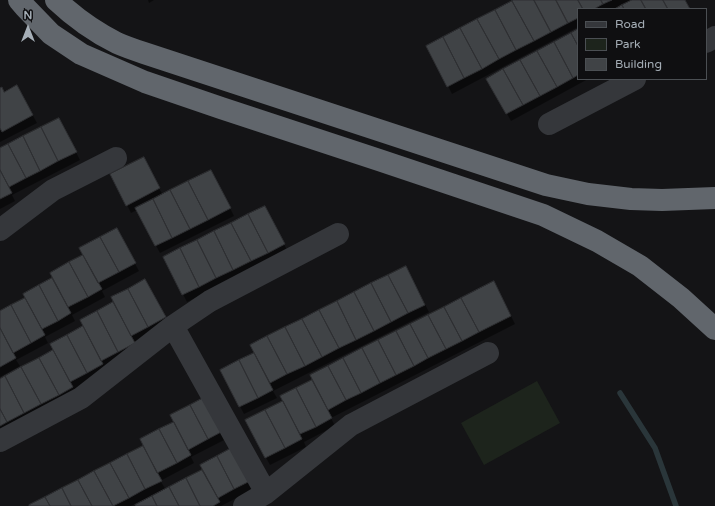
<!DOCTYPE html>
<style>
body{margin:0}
#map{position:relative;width:715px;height:506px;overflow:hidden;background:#141416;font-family:"Varela Round",sans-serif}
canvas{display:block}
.legend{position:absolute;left:577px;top:8px;width:130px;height:72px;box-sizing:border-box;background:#0f0f11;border:1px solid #4b4f53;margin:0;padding:5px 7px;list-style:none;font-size:12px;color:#a5aeb6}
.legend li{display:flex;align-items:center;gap:8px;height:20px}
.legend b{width:20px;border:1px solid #4b4f53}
.north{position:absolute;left:8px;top:8px;width:40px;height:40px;-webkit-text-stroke:3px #0f0f11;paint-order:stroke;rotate:0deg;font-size:11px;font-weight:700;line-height:16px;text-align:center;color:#a5aeb6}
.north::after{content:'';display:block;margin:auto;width:14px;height:18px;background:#a5aeb6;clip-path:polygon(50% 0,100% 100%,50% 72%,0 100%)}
</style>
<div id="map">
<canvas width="715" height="506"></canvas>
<ul class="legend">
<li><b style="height:5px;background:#35373b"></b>Road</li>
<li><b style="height:11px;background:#1d241c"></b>Park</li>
<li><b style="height:11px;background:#404346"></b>Building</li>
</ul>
<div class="north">N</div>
</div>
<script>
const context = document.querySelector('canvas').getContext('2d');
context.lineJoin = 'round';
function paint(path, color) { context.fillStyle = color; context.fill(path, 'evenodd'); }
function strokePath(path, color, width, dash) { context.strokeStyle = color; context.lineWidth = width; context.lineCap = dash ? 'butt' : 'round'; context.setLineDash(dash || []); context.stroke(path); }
paint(new Path2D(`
 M537,381L560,423L484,465L461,423Z`), '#1d241c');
paint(new Path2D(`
 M148,0H154L149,3Z
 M516,0H684L689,9H617L620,8L619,6L613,9H578V27L452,94L448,86Z
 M578,30V79H588L511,121L488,79Z
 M0,89L4,93L21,94L37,123L0,142Z
 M63,127L80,160L12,195L15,201L0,209V149Z
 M215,178L234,216L160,253L137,210L131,213L127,205L157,185L163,195Z
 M269,215L288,252L187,302L164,257Z
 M116,229L139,271L102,291L105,297L72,315L75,321L45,337L48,343L16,360L20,366L0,377V312L26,298L24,295L54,279L85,255Z
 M410,275L429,312L273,391L277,398L244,414L221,370Z
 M149,288L169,325L107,372L0,435V380L55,351L51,344L84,327L81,320L115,302Z
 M498,290L515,324L331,418L335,426L304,442L306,447L270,465L246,420L284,401L282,397Z
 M206,397L228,438L191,457L194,463L162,480L160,476L158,477L166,490L204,470L236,447L258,487L221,506H136L142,503L141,501L131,506H30L144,446Z`), '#0007');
strokePath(new Path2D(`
 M620,393L655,448L676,506`), '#2a363a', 5.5);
const building = new Path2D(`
 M513,0H534L551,32L534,41L512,1Z
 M534,0H556L568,23L551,32Z
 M556,0H578L583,9H578V18L568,23Z
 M578,0H601L603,4L594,9H583Z
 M601,0H612L603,4Z
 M632,0H641L646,9H624L622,5Z
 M641,0H663L668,9H646Z
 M663,0H685L690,9H668Z
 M512,1L534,41L516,50L495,10Z
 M622,5L624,9H615Z
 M495,10L516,50L499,59L477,19Z
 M477,19L499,59L482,69L460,28Z
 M460,28L482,69L464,78L443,37Z
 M578,29V46L571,33Z
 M571,33L578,46V75L573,78L554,42Z
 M443,37L464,78L447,87L426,46Z
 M554,42L573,78L557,87L537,51Z
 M537,51L557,87L540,96L520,60Z
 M520,60L540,96L523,105L503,69Z
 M503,69L523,105L506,114L486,79Z
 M17,85L33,115L2,132L0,128V88L2,87L4,92Z
 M59,118L77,152L58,161L41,127Z
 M41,127L58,161L40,171L23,136Z
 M23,136L40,171L26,178L8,144Z
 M8,144L26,178L9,187L0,170V148Z
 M144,157L160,188L126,206L110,174Z
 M0,170L12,193L0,199Z
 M211,170L231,208L208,220L188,181Z
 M188,181L208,220L190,229L170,190Z
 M170,190L190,229L172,238L153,199Z
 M153,199L172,238L155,246L135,208Z
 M265,206L285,244L268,253L248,214Z
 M248,214L268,253L251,261L231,223Z
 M231,223L251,261L233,270L214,231Z
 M117,228L136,263L119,272L100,237Z
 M214,231L233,270L216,278L197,240Z
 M100,237L119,272L98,283L79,248Z
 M197,240L216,278L199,287L180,248Z
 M180,248L199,287L182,295L163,257Z
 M83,255L102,289L88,297L69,262Z
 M69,262L88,297L68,307L50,273Z
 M406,266L425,305L408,313L388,275Z
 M388,275L408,313L391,322L371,283Z
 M52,278L71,313L58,321L39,285Z
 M145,279L166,317L148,327L128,289Z
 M494,281L511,316L479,332L461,298Z
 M371,283L391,322L374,331L354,292Z
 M39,285L58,321L42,329L23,294Z
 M128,289L148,327L131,336L111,297Z
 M354,292L374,331L356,340L337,301Z
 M25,298L45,335L31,343L11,305Z
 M461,298L479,332L462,341L444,307Z
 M337,301L356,340L339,348L319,310Z
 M113,302L135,343L118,352L97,311Z
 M11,305L31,343L13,353L0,328V311Z
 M444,307L462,341L446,349L428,315Z
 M319,310L339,348L322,357L302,319Z
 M97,311L118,352L101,361L80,320Z
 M428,315L446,349L428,358L410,324Z
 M302,319L322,357L305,366L285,327Z
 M410,324L428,358L414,366L396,331Z
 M83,326L103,364L87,373L67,335Z
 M285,327L305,366L287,374L267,336Z
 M0,328L16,358L0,367Z
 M396,331L414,366L396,375L378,340Z
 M67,335L87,373L70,382L50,344Z
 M267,336L287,374L270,383L250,345Z
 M378,340L396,375L380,383L362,348Z
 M362,348L380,383L361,393L343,358Z
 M53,350L73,387L59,395L39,358Z
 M254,353L273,390L258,398L239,360Z
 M39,358L59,395L41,404L21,367Z
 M343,358L361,393L346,400L328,366Z
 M239,360L258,398L239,407L220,370Z
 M328,366L346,400L328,410L310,375Z
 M21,367L41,404L24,413L5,376Z
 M5,376L24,413L7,422L0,409V379Z
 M312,380L332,418L316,427L296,388Z
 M296,388L316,427L300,434L280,396Z
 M207,396L225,430L208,439L190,405Z
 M283,401L302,439L285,448L265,410Z
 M190,405L208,439L188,450L170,415Z
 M0,409L7,422L0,426Z
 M265,410L285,448L265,458L245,420Z
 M174,422L191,455L177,463L159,429Z
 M159,429L177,463L157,473L140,439Z
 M237,445L254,479L234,489L217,456Z
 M143,446L162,481L145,489L127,454Z
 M127,454L145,489L129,498L110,463Z
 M217,456L234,489L218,498L200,465Z
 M110,463L129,498L113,506L94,471Z
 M202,470L220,502L213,506H200L186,478Z
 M94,471L113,506H92L78,480Z
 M186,478L200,506H179L169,487Z
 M78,480L92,506H71L62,488Z
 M169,487L179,506H157L152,496Z
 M62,488L71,506H50L45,497Z
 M152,496L157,506H136L135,505Z
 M45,497L50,506H29V505Z`);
paint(building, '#404346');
strokePath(building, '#2e2f32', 1);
strokePath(new Path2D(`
 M706,42L715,37
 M549,124L635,79
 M0,230L53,190L116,158
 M173,326L266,493
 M0,441L81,398L173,326L210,301L338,234
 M244,506L266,493L351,425L488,353`), '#35373b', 22);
strokePath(new Path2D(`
 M19,0L25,7L51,34L81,54L145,82L221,108L379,160L543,215L597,241L640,266L681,298L715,329
 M56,0C74,17 95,32 117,43C126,47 135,50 144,53L546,185L588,194L631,199L662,200L715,198`), '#61666c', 22);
</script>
